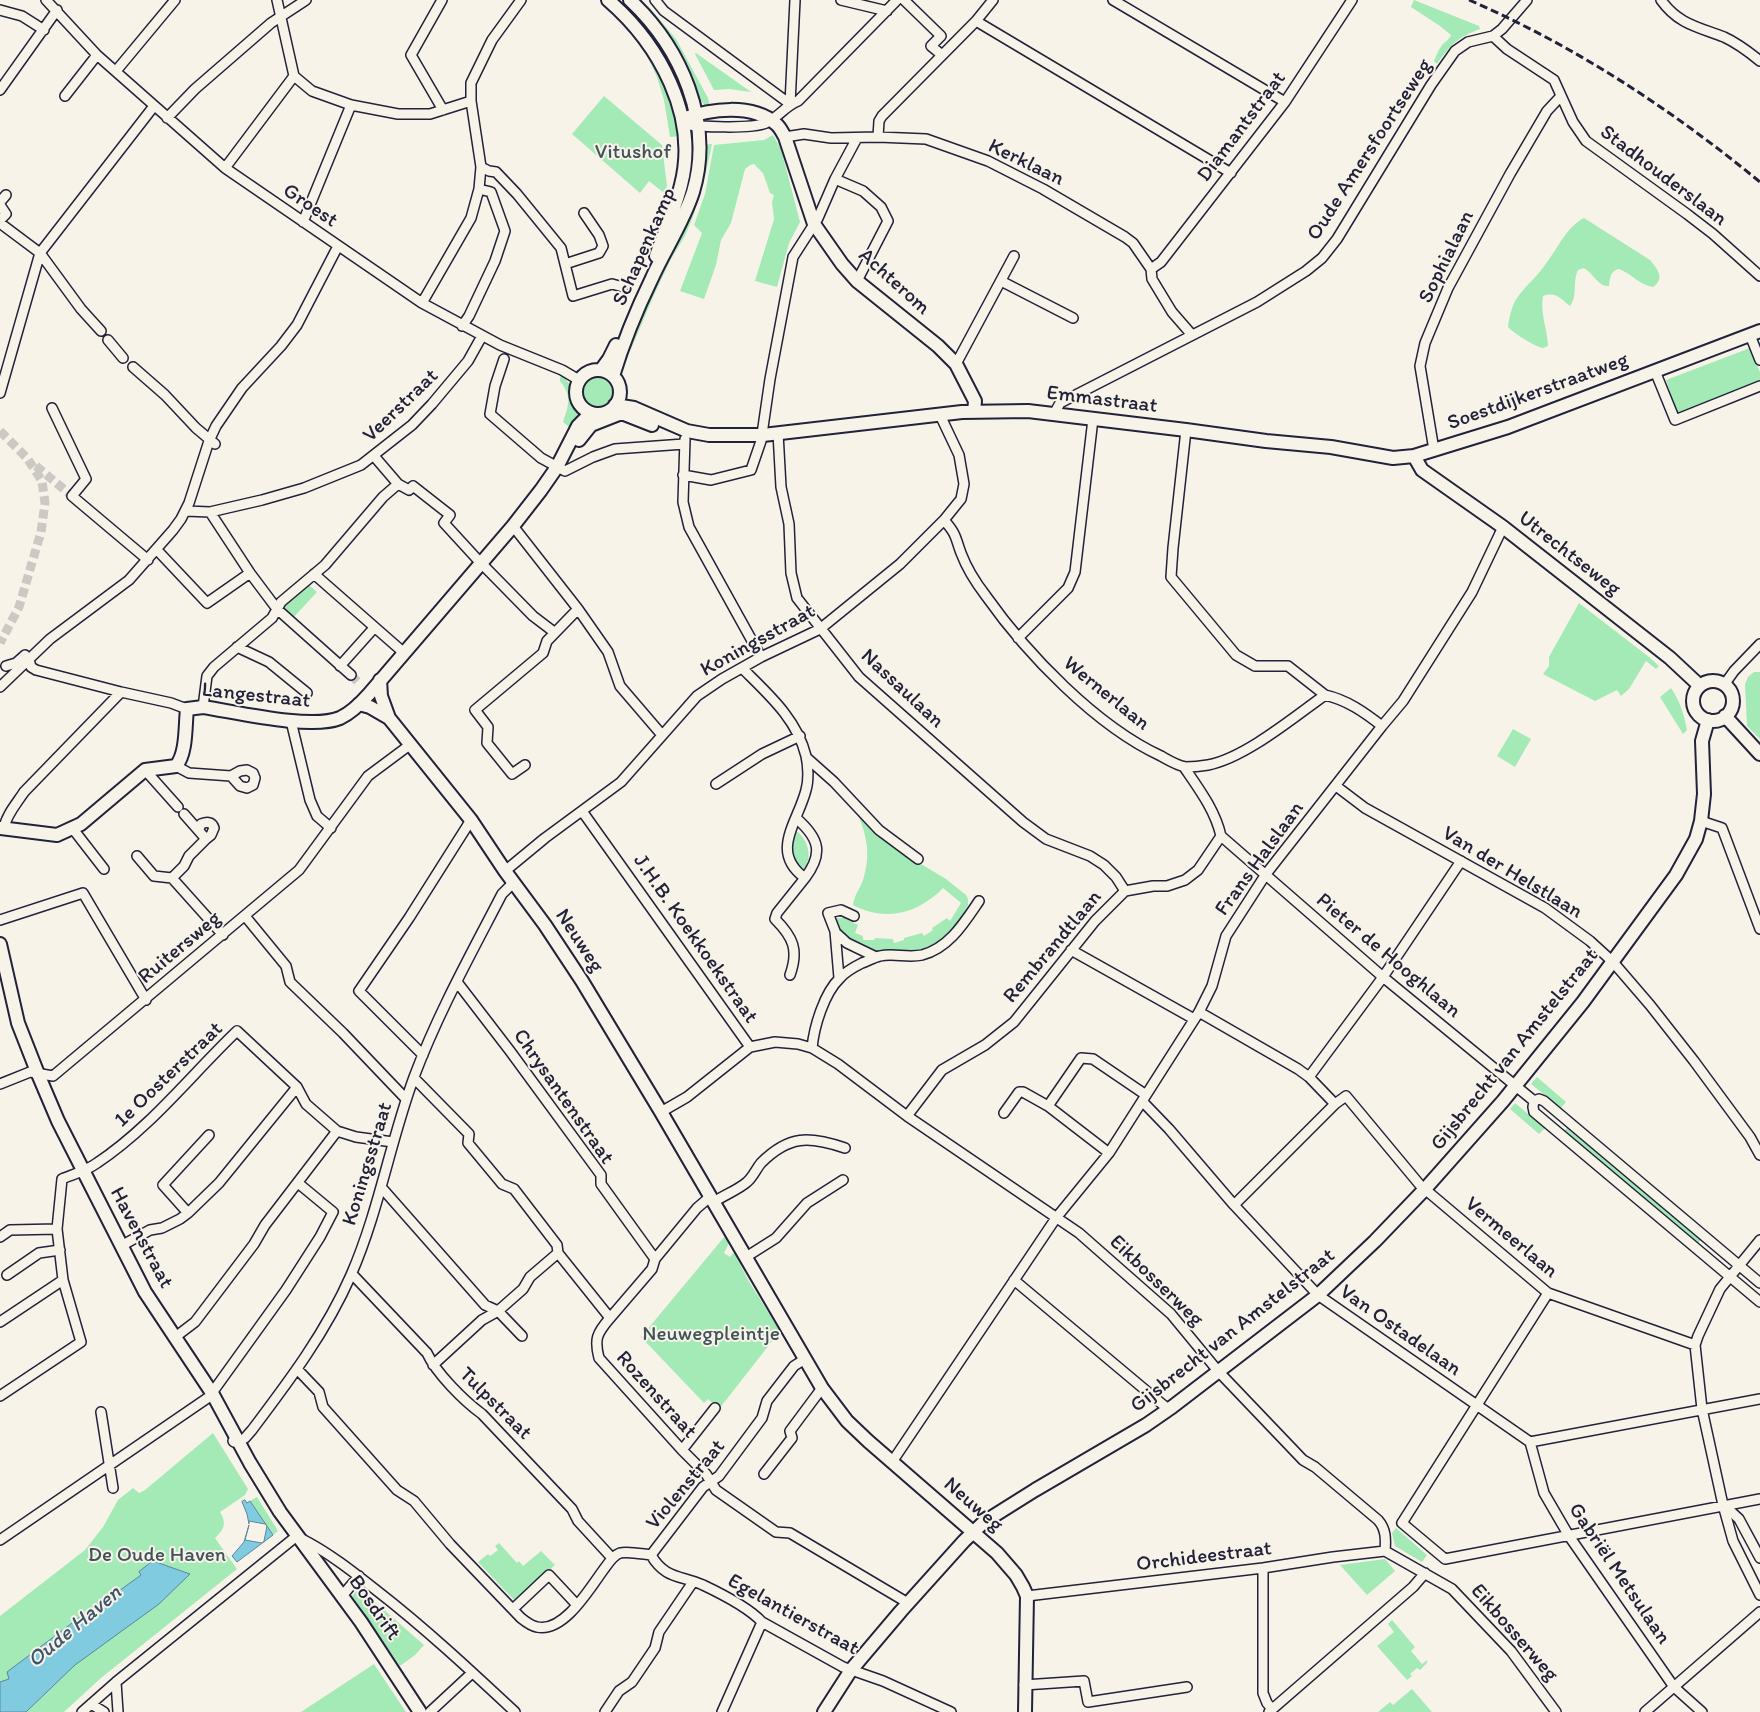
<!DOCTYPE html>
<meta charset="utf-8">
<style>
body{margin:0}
canvas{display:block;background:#f7f3e8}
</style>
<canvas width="1760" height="1712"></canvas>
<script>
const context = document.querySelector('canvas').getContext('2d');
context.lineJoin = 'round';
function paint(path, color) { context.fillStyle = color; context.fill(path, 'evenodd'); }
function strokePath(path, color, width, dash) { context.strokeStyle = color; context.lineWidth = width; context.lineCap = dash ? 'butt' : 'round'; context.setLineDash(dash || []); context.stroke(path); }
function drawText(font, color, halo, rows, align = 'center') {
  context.font = font + ' Itim,sans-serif'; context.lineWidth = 4; context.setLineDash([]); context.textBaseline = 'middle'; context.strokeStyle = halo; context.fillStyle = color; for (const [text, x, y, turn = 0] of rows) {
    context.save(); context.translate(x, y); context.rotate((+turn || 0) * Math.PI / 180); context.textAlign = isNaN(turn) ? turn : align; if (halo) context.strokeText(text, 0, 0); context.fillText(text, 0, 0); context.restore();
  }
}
paint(new Path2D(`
 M641,0L649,7L676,39L708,98L710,107C698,105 696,85 692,75C680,45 661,23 641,0Z
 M1414,0L1479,26L1480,29C1458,37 1450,45 1437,64L1434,61C1436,56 1439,49 1442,45C1446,41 1448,41 1451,35L1440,26L1411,7Z
 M644,49L665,76L681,136L670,137L664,100L657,77Z
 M696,53L751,92L729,89L714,90L695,54Z
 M604,96L662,145L667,186L664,193L649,181L640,193L572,134Z
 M773,135L781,149L800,222L789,243L777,287L755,281L774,219L772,202L774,195L770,193L763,173L754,164L750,165L745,169L731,223L721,240L716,265L704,299L680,291L702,233L694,225L705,194L714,145L764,140Z
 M712,144L705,177L694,214L685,236L671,259L654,295L631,349L627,347L676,239L701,145Z
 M1584,218L1650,260C1658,269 1665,279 1653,287C1637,284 1632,273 1618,269C1610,272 1610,278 1609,286C1598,287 1594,274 1584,268L1578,270C1572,283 1578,296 1570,306C1561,299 1556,291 1543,296C1540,313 1547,328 1548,346L1543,348C1536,347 1513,333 1508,327C1509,318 1511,309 1515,301C1523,288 1536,278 1545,265C1557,250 1566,227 1584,218Z
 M1750,348L1760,372V382L1678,415L1666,380Z
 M563,376L570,385L573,399L580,412V416L573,430L563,422C569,405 572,396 560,381V377Z
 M581 392a16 16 0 1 1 32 0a16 16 0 1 1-32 0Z
 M309,585L317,592L293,618L284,610L285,605Z
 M1579,603L1649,657L1659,666L1656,669L1646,661L1629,689L1621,696L1617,690L1595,701L1543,674L1549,666V657Z
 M1754,672H1760V739L1747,726L1745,684L1748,677Z
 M1671,688C1680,701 1684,714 1687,730L1683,734L1660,697Z
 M1513,729L1531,739L1515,767L1497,756Z
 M858,814L901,852L946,879L966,895L968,899V905L958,924L944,939L923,949L912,953L885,954L864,949L847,938L834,924L837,918H844L858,925L855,933L863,936V940H874L875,938L893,939L894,943L904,940V938L922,933L924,936L933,930L932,928L947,918L950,921L961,903L943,888C918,914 885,922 853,905C854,895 860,889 863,880C871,854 867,838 858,814Z
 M794,830C808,836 815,862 801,871C793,857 791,846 794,830Z
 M1537,1077L1566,1102L1561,1108L1531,1084Z
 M1515,1103L1545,1128L1539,1134L1510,1109Z
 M1568,1127L1702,1239L1696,1245L1564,1131Z
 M725,1236L729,1243L724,1253L730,1257L734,1252L748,1280L780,1331L719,1409L708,1399L704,1403L641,1337Z
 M213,1433L248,1489L245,1495L220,1512C227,1523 224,1530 215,1538L237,1569L101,1678L64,1712H0V1616L85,1550L103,1527L118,1500L133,1488L139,1493L145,1490Z
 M257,1497L278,1531L273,1535L250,1501Z
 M1396,1528L1427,1555L1422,1562L1395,1546L1392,1533Z
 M499,1543L517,1563L519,1561L523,1566L541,1551L555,1565L515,1601L478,1562L488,1554L490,1556L498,1550L495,1546Z
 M1385,1559L1395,1571L1367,1595L1340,1565Z
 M359,1588L424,1645L415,1655L400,1666L352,1596Z
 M1392,1620L1415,1647L1411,1651L1422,1664L1427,1660V1663L1420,1670L1417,1668L1410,1674L1412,1676L1407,1680L1377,1646L1394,1632L1388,1624Z
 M374,1664L406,1712H301Z
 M1412,1689L1432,1712H1378L1390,1702L1393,1705Z`), '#a4eab6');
const water = new Path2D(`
 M245,1500L247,1503L250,1501L273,1535L237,1562L232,1556L244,1542L249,1525L245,1540L262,1543L264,1541L267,1526L265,1524L249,1521V1524L247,1514L242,1502Z
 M153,1561L190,1574L159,1604L75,1665L26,1712H0V1682L9,1679L7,1672L104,1599L105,1601L141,1575L139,1572Z`);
paint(water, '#80cbe0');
strokePath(water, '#5a879e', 1);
strokePath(new Path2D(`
 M0,431L27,458L42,481L45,503L41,532L19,607L0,643
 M36,466L72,496
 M351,675L359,683`), '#ccc9c5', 9, [9, 4.5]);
const street = new Path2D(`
 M46,0L97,55L225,168L422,303L500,345L562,370L579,380
 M277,0L294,76L312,91L351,105L398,114H430L471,101
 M442,0L411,55L443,110
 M655,0L664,11L790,104
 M841,0L887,11
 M904,0L941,36L931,46L942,55
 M1113,0L1285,102
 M1661,0C1678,24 1698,27 1724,37C1737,43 1749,52 1760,61
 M0,10L22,16L44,30
 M976,21L1231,173
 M1493,36L1507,49L1554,80L1573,122L1586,141L1687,214L1713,234L1760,276
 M116,71L175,0
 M0,90L57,10
 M65,96L97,55
 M790,104L795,0
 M167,118L195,89L271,23L306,0
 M683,124C699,127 752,129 766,123C779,117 785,106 798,101L897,0
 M785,137L804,134L831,138L878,137L926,139L988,161L1043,189L1125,237L1133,243L1151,269L1152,279L1172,312L1192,335
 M878,137L879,121L882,116L976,21L993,0
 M481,167L489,171L496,172L517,194L561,248L573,296L612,284L623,287
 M225,168L294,76
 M835,179L863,191L881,207L888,221L857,281
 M0,202L6,195
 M0,205L6,214L0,220
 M303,222L351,105
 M0,223L40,253L81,309L101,331
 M565,264L599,253L603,246L599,235L584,213
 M1151,269L1161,262L1285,102L1352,0
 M1001,281L1073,318
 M422,303L471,218L479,189L481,167L471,101V83L492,40L521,0
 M462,326L469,316L495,261L505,231L491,192L479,189
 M1750,335L1760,360
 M108,340L123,358
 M504,359L495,386L490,414L541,458L565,471L593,457L615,449L684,444
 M956,364L1014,256
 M133,367L165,395L196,428L215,444
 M1655,371L1675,420L1760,386
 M0,393L40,253L154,106
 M52,408L86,479L72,496L148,560
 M1054,414L1060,403L1257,302L1306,271L1322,258L1337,239L1431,85L1455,51L1468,42L1493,36L1502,29L1527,0
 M1186,430L1173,548L1171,577L1236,655L1255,666H1288L1325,695
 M778,433L781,487L789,524L791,573L797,598L859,677L1023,822L1046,839L1090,856L1104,865L1116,877L1125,891
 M685,439L683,502L689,527L761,657
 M1434,450L1420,366L1425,343L1448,288L1510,174L1547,111L1561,96
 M374,456L398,484L409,490L413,486L450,515L444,523L477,559
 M683,475L711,480L751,470L761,441L770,379L793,257L818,218L835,179L857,138
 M186,511L210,512L262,500L304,488L361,465L412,425L432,404L468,361L482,336
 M210,512L250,573L277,609L351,675
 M944,520C957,535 955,537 961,553C967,569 976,583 986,596C1027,654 1096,726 1161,756C1168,760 1178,766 1186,767C1192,767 1202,766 1208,765C1245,758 1294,717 1325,695C1347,700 1364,712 1382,726
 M513,526L578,609L608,652L620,686L662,735
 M157,550L207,603L250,573
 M481,563L533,616L554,632
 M314,574L403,652
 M1018,638L1068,588L1075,572L1093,419
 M237,647L269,662L307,693
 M29,659L31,667L36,670L121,692L171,703L187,709
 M6,666L16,663L25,655
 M340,666L374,628
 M742,668C768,694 797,719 806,756C808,765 809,780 806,790C798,822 769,852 805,878C824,853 819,838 796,818
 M1724,685L1734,671L1760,644
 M0,687L50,639L129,580L173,530L181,519L189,503L209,441L216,426L242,388L281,346L297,325L338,246
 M203,707L207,676L214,667L272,618L281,602L325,565L383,497L398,484
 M291,721L310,800L317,816L331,828
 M807,758L834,782L879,830L918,859
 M525,765L512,774L487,743L488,727L475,710L543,653L547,641L578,609
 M176,766L189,773L231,776L240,771L247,770L253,773L255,778L253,785L247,788L240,786L231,776
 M145,770L178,807
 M716,784L762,754L800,736
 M1336,786L1365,808L1545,908L1590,941L1613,962L1650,1005L1694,1061L1750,1137L1760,1155
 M582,811L750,1047
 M184,814L206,839L211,835L214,828C212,821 206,822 201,824L199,829
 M1701,821L1722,828L1760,929
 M4,828C6,815 17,803 24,792L121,692
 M73,829L104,869
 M1221,836L1383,977L1534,1101L1539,1099L1544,1101L1760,1283
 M137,856L154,876L172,878L223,935
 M505,871L545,838L621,782L697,696L722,679L761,657L820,629L900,564L944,520L961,499L964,484L959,455L940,415
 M172,878L184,866L189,856L206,839
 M245,916L286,966L290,982L343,1033L406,1099
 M0,920L83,893L146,1000
 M835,932L847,943L876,957
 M1071,950L1194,1019
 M790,975C799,950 793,937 775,919L777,913L805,878
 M839,978L835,931L828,913L841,910L854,916
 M457,982L510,1051L601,1175V1184L655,1259
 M1199,1012L1298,1069L1309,1077L1335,1104
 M812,1048C814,1027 824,993 840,978C846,971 854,967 862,963C868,961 874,957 880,956C893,953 908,958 922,955C949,948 964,923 979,901
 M423,1055L359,991L409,918L471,820
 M1309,1077L1383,977L1461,861
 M414,1078L469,1134L468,1143L502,1184L514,1189L557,1245L558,1253L610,1318C597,1333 594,1339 599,1358L682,1450L706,1474L716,1490L776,1532L790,1533L908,1603
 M0,1084L30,1072L53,1076L299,870L368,776L411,744
 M1142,1101L1169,1129L1234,1205L1318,1295L1530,1442
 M1534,1101L1533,1107L1534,1112L1760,1302
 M661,1112L687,1097L750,1047L775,1042L798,1044L812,1048L838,1064L907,1116L1079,1233L1171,1314L1218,1371L1303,1460L1315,1467L1378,1520C1386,1529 1386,1539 1385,1551
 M1004,1113L1019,1092H1023L1048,1106
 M907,1116L942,1070L985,1045L1014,1022L1095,921L1125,891L1153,886H1167L1185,880L1198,870L1221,836C1215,810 1199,789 1184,767
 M1109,1153L1048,1106L1081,1058L1093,1059L1146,1095
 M381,1187L485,1305L498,1311L522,1336
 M714,1202C724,1195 738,1190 747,1182C753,1177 756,1169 761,1163C789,1135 809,1136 845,1148
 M1234,1205L1335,1104L1346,1096L1420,1185L1548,1293L1695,1345
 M188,1213L163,1185L209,1135
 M0,1237L10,1230L57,1229
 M1760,1240L1720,1289L1698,1336L1695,1345L1702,1409L1723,1505L1733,1541L1760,1595
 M121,1246L150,1230L162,1228L180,1219L188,1213L219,1183L297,1087
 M746,1257L776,1238L807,1203L843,1180
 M352,1274L427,1353C436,1373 464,1401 482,1414L572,1509L578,1521L612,1558
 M7,1275L39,1253L60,1250
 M1014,1280L1168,1409
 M1548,1293L1402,1523L1445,1559L1760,1499
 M610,1318L652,1269L655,1259L697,1208L711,1196
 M0,1322L63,1280
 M174,1338L195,1322L254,1244L265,1225L337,1131
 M433,1365L482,1320L498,1311L523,1289L530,1277L558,1253
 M298,1370L319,1392L323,1407L397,1490L414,1501L450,1544L521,1618C526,1622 531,1626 537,1627C564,1633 590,1588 604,1569C608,1564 612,1556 620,1553C628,1551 642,1554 651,1555L703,1487L719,1476L762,1418L767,1401L794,1366L805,1359
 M0,1396L81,1342L63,1280L57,1229L62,1179C74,1174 86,1171 97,1163C150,1128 191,1075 237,1031L297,1087L306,1104L337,1131L356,1137L393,1142
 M101,1412L113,1488
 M233,1441L234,1442L245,1438L252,1430C289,1381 326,1332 351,1275C379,1211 390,1142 414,1077C438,1013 471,954 502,894L510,886L512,880
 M1530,1442L1544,1493L1569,1536L1674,1687L1702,1712
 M1530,1442L1760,1399
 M682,1450L715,1408
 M892,1462L1056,1218L1109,1153L1199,1012L1212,986L1226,936L1266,874L1382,726L1403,701L1472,592L1503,527
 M764,1474L792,1438L790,1431L822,1388
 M1724,1505L1739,1519L1760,1558
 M300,1538C328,1552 352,1571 376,1590C425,1628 470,1670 515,1712
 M0,1540L209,1397L286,1290L320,1237L333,1212L298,1183
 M651,1555C665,1579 680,1575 703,1585C722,1594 748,1607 762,1622L843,1667L883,1681L951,1712
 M1263,1568V1693L1267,1703L1272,1709
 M342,1596L359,1576
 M1027,1596L1263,1568L1333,1557L1385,1551L1452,1589L1511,1651L1556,1712
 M513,1609L549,1575L577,1605
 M116,1682L118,1712
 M1024,1685L1084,1681L1088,1702L1187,1687
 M91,1704L104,1712
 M82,1712L116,1682L298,1535
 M430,1712L472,1673
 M605,1712L619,1691L632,1682L655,1648L659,1632L693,1582
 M722,1712L762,1622
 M1269,1712L1413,1587L1425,1573
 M1645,1712L1760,1612`);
const secondary = new Path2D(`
 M608,0C659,44 699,116 681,185C675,209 664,233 656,256
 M682,119C710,109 752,103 776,124C780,127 782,132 785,137L814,224L842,264L857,281L938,346L956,364L975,401L974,412
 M601,370L609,359L616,345
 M576 392a22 22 0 1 1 44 0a22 22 0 1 1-44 0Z
 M613,376C623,343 637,309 652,278C665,249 683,223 693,192C714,122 681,48 630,0
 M615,405L634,408L687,431L709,435H763L962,412L1028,411L1186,430L1266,441L1331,447L1393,458L1414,456L1508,427L1760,331
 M579,440L591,425L619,414H624L652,425
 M1414,456L1422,470L1503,527L1670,658L1700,686
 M380,680L381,696L389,718L471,820L505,871L545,925L582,981L661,1112L822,1388L847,1421L868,1441L997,1553L1016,1575L1023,1587L1027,1596L1025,1712
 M1693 701a20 20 0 1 1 40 0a20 20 0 1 1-40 0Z
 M359,704L370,707L389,718
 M1725,716L1760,754
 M0,828L57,835L81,824L145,770L176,766C187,753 185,726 187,709L203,707C236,712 311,730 340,718C351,713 361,703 369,694L513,526L541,490L557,467L578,426L591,413
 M0,944L18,1023L38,1074L58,1121L145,1292L212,1393L250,1463L280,1512L361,1622L420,1712
 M824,1712L851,1670L901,1611L964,1541L984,1522L1035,1490L1146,1425L1172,1407L1318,1295L1375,1241L1425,1189L1503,1101L1583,1002L1676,875L1696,839L1701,821L1704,794L1702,741L1708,720`);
strokePath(street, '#22223b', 12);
strokePath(secondary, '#22223b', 16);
strokePath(street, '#f7f3e8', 9);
strokePath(secondary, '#f7f3e8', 12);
strokePath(new Path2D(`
 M1469,0C1575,46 1671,109 1760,182`), '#22223b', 3, [8, 4]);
drawText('21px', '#22223b', '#f7f3e8', [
 ["Diamantstraat",1242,127,-53],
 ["Oude Amersfoortseweg",1370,150,-57],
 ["Kerklaan",1026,163,26],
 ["Stadhouderslaan",1663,176,37],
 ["Groest",310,206,34],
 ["Schapenkamp",645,247,-66],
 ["Sophialaan",1447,257,-64],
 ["Achterom",894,282,42],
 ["Soestdijkerstraatweg",1538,392,-20],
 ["Emmastraat",1102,400,7],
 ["Veerstraat",401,406,-44],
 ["Utrechtseweg",1569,554,38],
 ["Koningsstraat",758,641,-29],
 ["Nassaulaan",902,689,43],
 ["Wernerlaan",1106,694,39],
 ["Langestraat",256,696,6],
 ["Frans Halslaan",1260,859,-54],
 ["Van der Helstlaan",1512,873,31],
 ["J.H.B. Koekkoekstraat",695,939,55],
 ["Neuweg",579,941,57],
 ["Rembrandtlaan",1053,947,-50],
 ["Ruitersweg",180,948,-40],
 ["Pieter de Hooghlaan",1388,956,40],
 ["Gijsbrecht van Amstelstraat",1515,1050,-51],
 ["1e Oosterstraat",169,1075,-44],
 ["Chrysantenstraat",563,1097,55],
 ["Koningsstraat",368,1164,-73],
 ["Havenstraat",141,1238,62],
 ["Vermeerlaan",1511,1238,40],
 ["Eikbosserweg",1156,1281,44],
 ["Gijsbrecht van Amstelstraat",1233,1331,-38],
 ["Van Ostadelaan",1400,1331,35],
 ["Rozenstraat",656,1395,48],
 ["Tulpstraat",495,1404,45],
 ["Violenstraat",686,1485,-50],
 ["Neuweg",973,1505,41],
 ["Orchideestraat",1204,1557,-7],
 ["Gabriël Metsulaan",1619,1574,56],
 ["Bosdrift",374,1608,55],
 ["Egelantierstraat",793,1615,29],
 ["Eikbosserweg",1514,1633,49]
]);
drawText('21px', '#42545a', '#f7f3e8', [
 ["Vitushof",633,153],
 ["Neuwegpleintje",711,1335],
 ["De Oude Haven",157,1556]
]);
drawText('italic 22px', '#3e556d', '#f7f3e8', [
 ["Oude Haven",75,1627,-40]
]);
</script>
